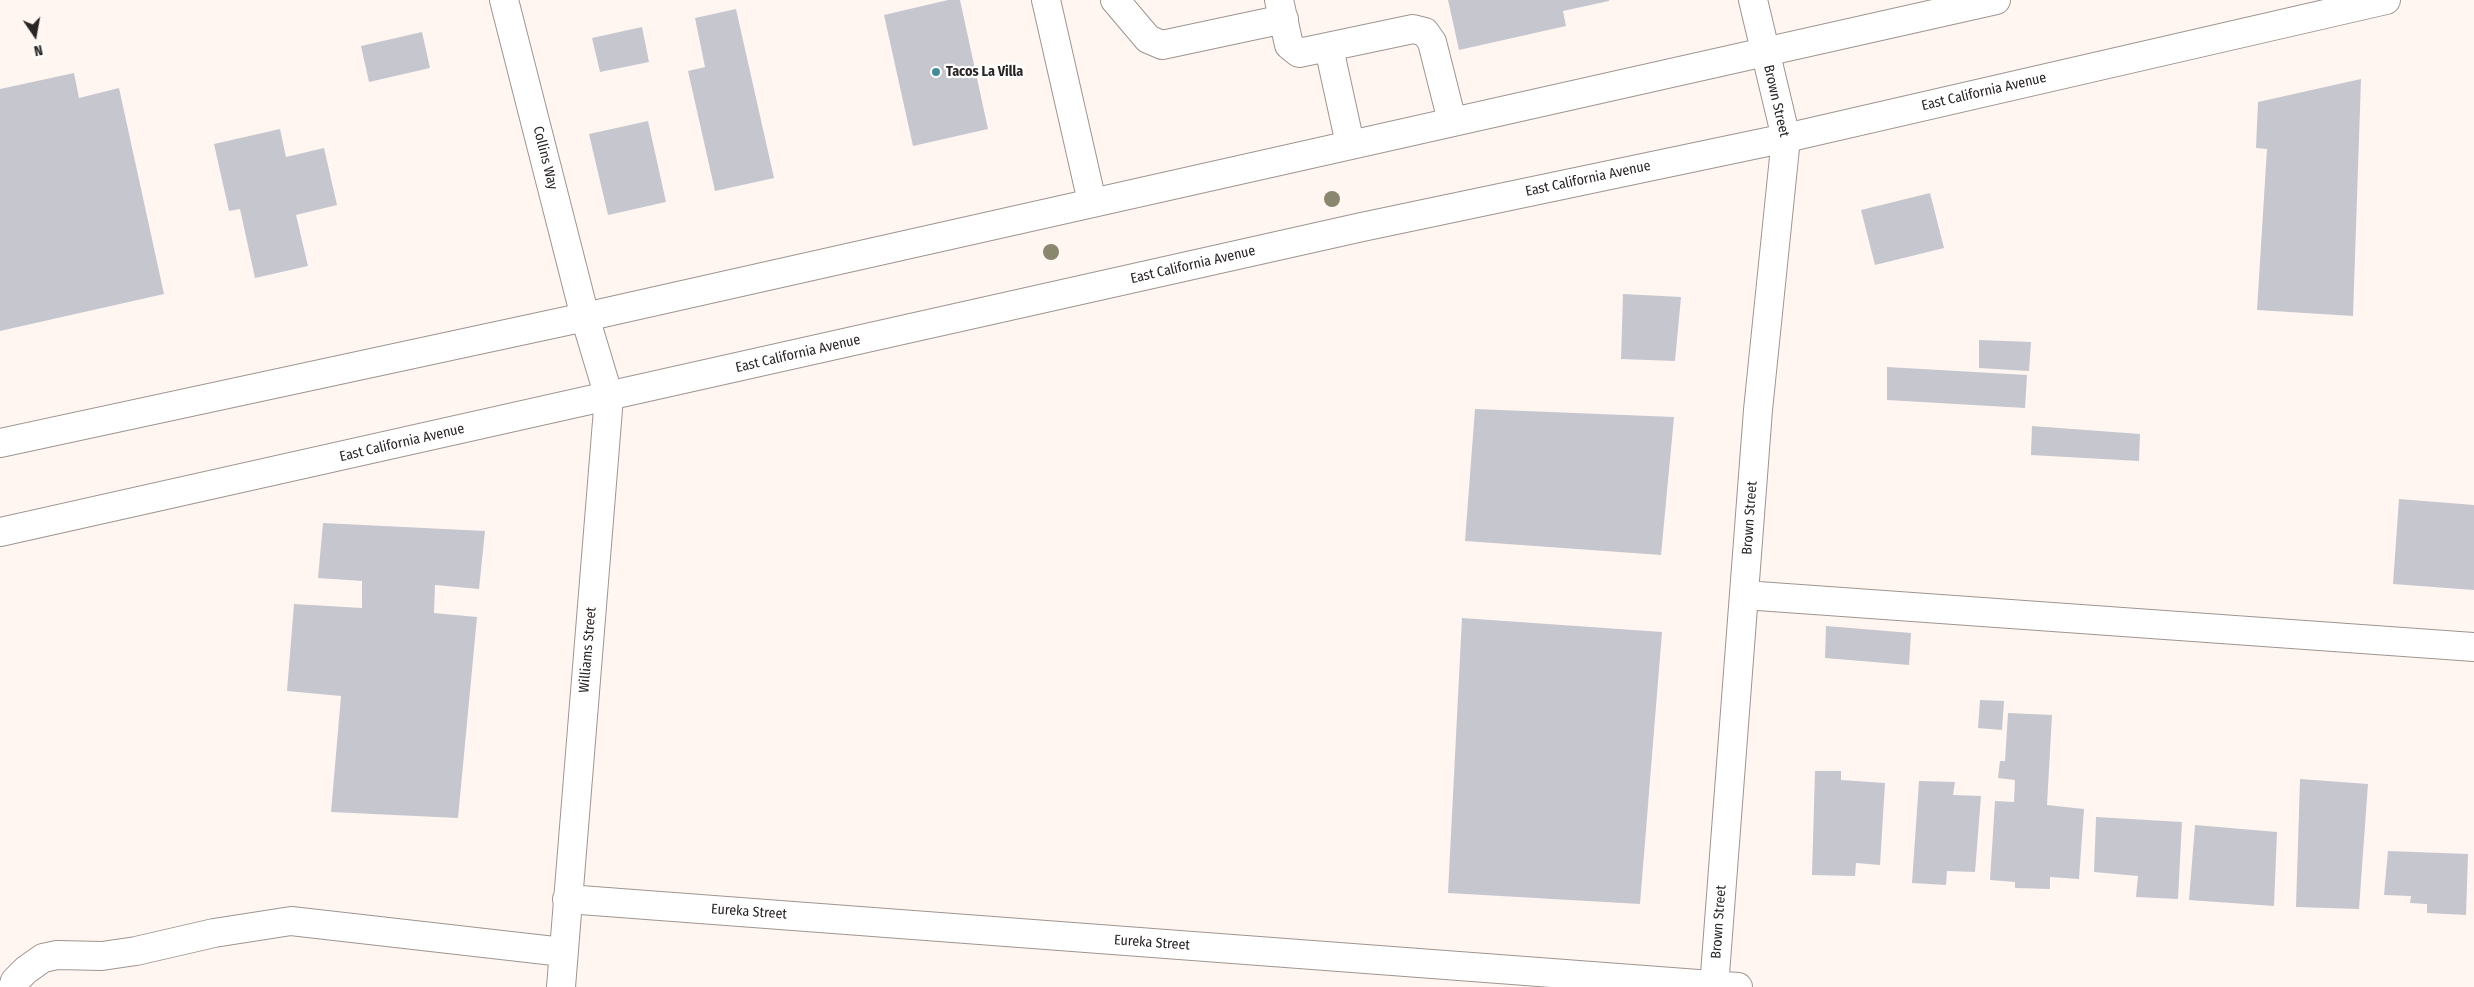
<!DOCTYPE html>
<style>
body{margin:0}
#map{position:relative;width:2474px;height:987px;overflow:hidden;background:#fff6f2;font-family:"Fira Sans Condensed",sans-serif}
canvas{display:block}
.north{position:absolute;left:10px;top:10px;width:50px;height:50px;-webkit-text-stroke:4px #fff;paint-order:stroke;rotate:168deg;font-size:14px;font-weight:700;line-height:20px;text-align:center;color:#292524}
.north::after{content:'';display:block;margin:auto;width:18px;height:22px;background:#292524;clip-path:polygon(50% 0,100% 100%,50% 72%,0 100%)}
</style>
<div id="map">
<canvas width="2474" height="987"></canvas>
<div class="north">N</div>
</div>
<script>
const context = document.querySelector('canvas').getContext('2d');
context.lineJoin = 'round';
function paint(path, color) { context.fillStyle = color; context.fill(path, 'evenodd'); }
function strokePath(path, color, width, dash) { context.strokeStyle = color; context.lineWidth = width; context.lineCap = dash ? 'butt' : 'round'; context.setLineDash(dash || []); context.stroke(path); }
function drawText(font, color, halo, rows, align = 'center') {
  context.font = font + ' "Fira Sans Condensed",sans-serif'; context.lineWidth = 4.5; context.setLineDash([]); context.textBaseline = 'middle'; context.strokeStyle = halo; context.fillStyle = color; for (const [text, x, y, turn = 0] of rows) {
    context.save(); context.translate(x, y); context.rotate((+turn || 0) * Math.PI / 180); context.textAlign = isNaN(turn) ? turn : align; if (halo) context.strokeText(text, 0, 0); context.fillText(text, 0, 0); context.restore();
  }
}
paint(new Path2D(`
 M948,0H960L988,129L913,146L884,15Z
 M1448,0H1609V1L1563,11L1566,26L1459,50Z
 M736,9L774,178L715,191L688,71L705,67L695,18Z
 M642,27L649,62L600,72L592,38Z
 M422,32L430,68L369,82L361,46Z
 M74,73L79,98L119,88L164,294L0,331V89Z
 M2361,79L2353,316L2257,310L2267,149L2256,148L2258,102Z
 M648,121L666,202L608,215L589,134Z
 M280,129L286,157L324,148L337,205L296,215L308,266L255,278L240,209L229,211L214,144Z
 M1930,193L1944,248L1875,265L1861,210Z
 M1623,294L1681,297L1675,361L1621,359Z
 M1979,340L2031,342L2029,371L1979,368Z
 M1887,367L2027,375L2025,408L1887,400Z
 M1475,409L1674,417L1661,555L1465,541Z
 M2032,426L2140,434L2139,461L2031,455Z
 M2399,499L2474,505V590L2393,584Z
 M323,523L485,531L479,589L435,585L434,613L477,617L458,818L331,812L341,696L287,691L294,604L362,608V581L318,578Z
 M1462,618L1662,632L1640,904L1448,893Z
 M1826,626L1911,633L1909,665L1825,658Z
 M1980,700L2004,701L2002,730L1978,728Z
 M2008,713L2052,715L2047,805L2084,809L2079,879L2050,877V889L2015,888V882L1990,880L1995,801L2014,802L2015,780L1998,778L2000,761H2005Z
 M1815,771H1841V780L1885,783L1880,865L1856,863L1855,876L1812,875Z
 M2300,779L2368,784L2359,909L2296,907Z
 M1919,781L1955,782L1953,795L1981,796L1975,872L1947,871L1946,885L1912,883Z
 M2096,817L2182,822L2178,899L2136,897L2138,876L2094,872Z
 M2195,825L2277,832L2274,906L2189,900Z
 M2388,851L2468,854L2466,915L2427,913V904L2410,903L2411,896L2384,895Z`), '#c6c6cf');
const minor = new Path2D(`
 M504,0L585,317L609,397L561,987
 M1046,0L1092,202
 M1115,0L1148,39L1162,45L1284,19
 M1279,0L1289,45L1299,53L1413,29L1425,32L1432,42L1452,121
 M1329,48L1350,144
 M1744,595L2474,647
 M567,899L1738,987
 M13,987L15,981L26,970L43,958L57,955L102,956L136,951L214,933L291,921L563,952
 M1714,987L1758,410L1786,138L1753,0`);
const major = new Path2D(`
 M0,443L585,317L1996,0
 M0,532L1362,227L1786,138L2386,0`);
strokePath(minor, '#9e9490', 30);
strokePath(major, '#9e9490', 30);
strokePath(minor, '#fff', 28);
strokePath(major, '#fff', 28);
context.fillStyle = '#89876d';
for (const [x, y] of [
 [1332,199],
 [1051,252]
]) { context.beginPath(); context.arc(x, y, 8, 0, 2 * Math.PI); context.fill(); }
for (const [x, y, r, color] of [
 [936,72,5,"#458b95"]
]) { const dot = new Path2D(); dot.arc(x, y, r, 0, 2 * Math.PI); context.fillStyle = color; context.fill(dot); strokePath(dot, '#fff', 2); }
drawText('bold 14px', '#292524', '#fff', [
 ["Tacos La Villa",946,72]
], 'left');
drawText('14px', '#292524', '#fff', [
 ["East California Avenue",1984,92,-13],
 ["Brown Street",1776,101,77],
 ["Collins Way",545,158,76],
 ["East California Avenue",1588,179,-12],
 ["East California Avenue",1193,265,-13],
 ["East California Avenue",798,354,-13],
 ["East California Avenue",402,443,-13],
 ["Brown Street",1750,518,-86],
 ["Williams Street",588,650,-85],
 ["Eureka Street",749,912,4],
 ["Brown Street",1719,922,-86],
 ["Eureka Street",1152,943,4]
]);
</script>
